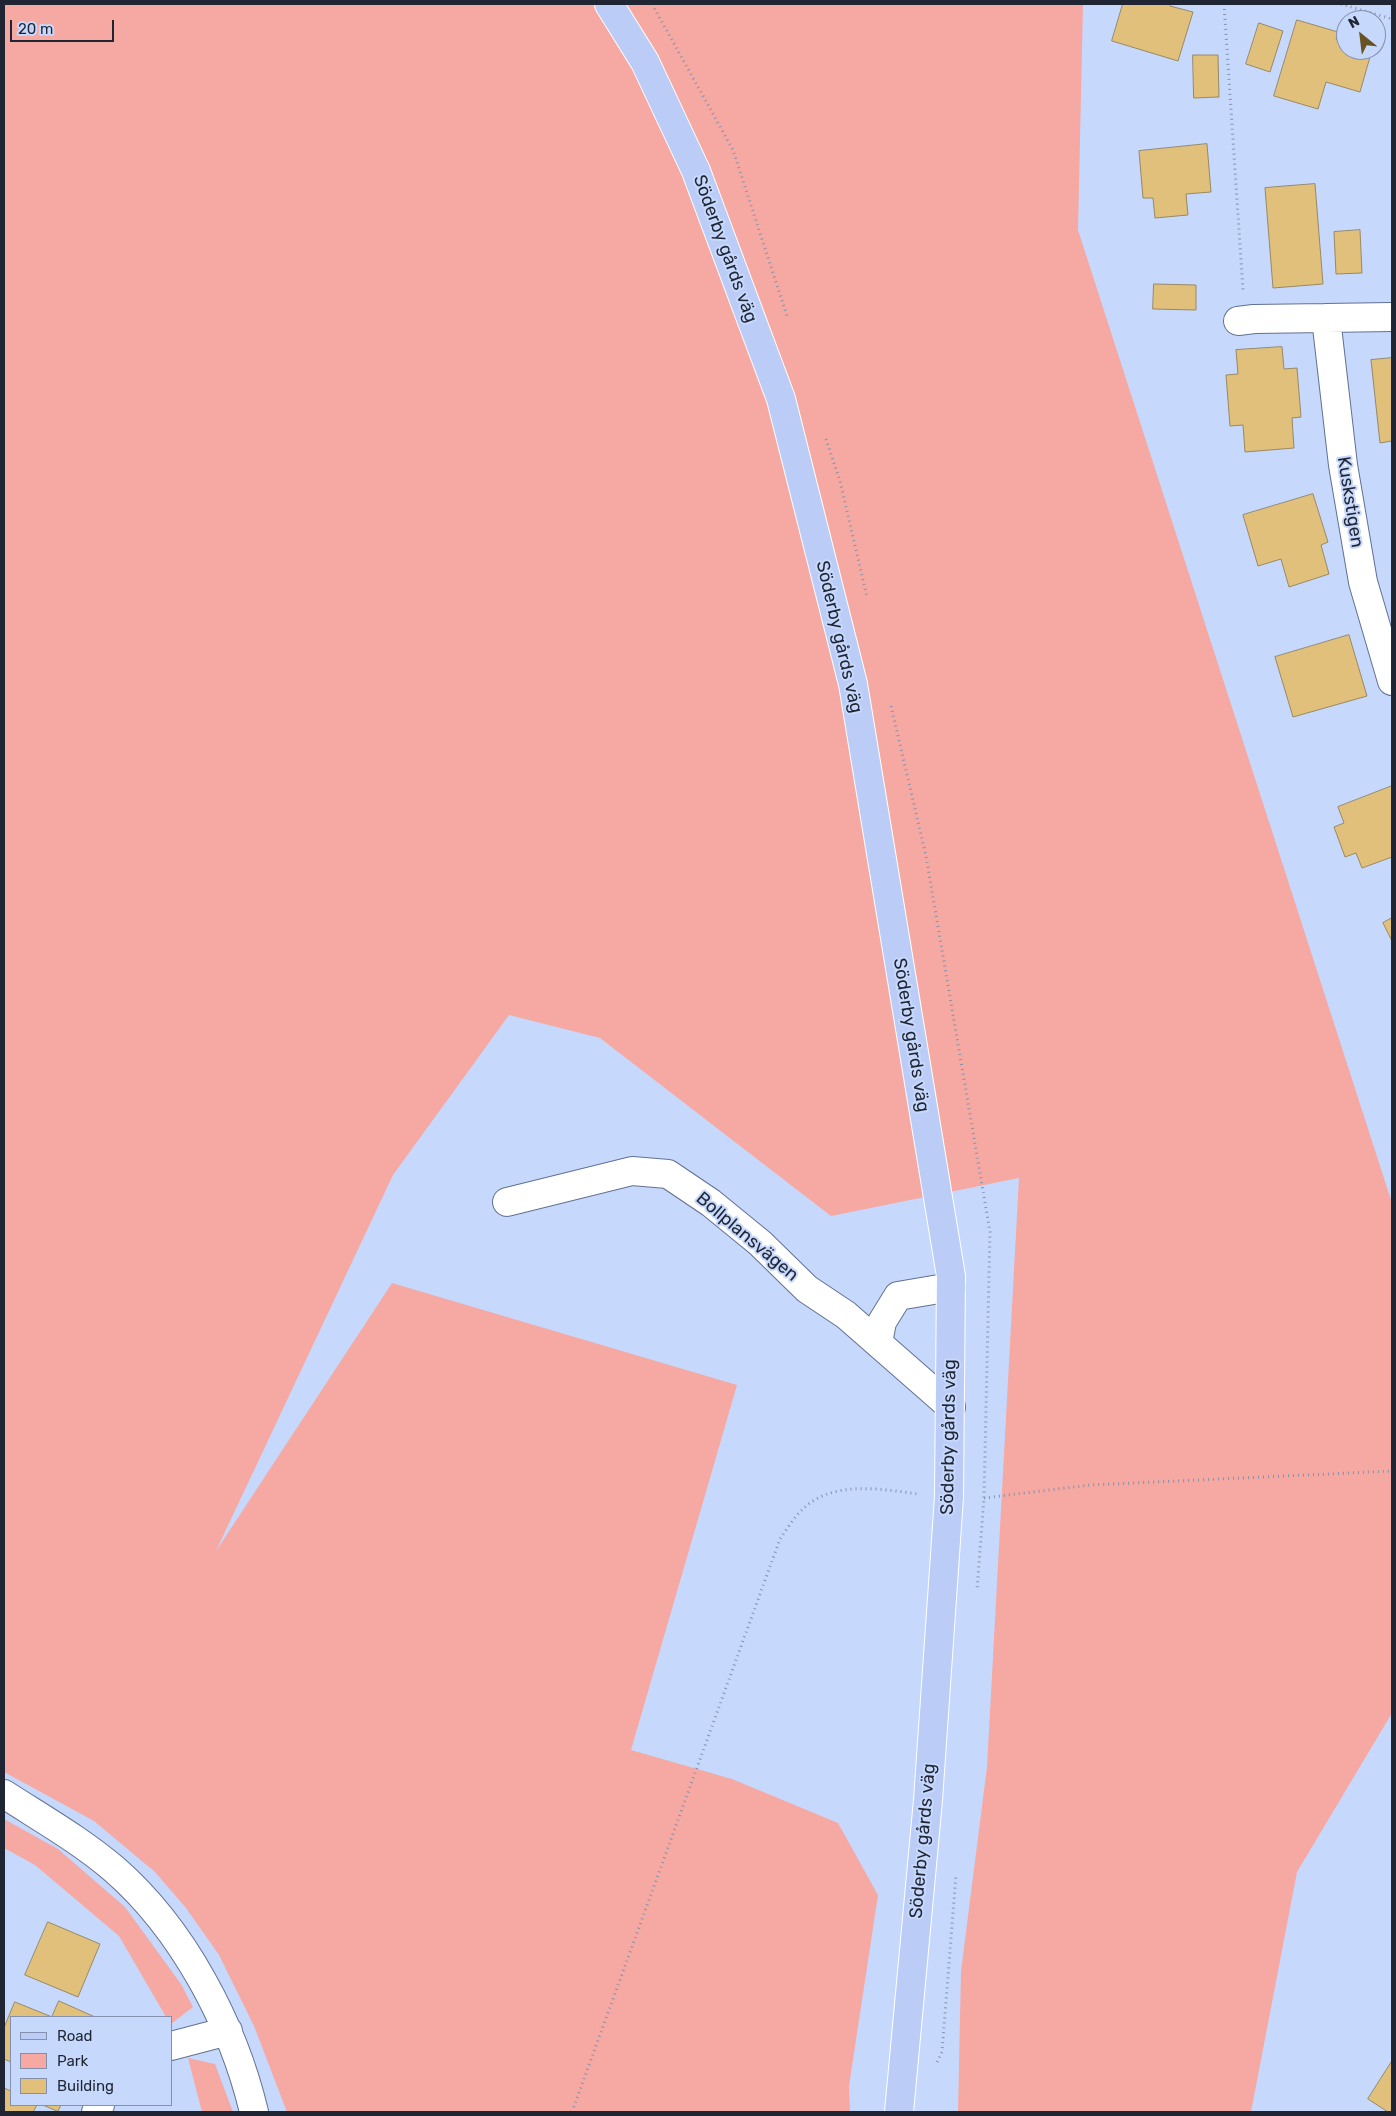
<!DOCTYPE html>
<meta charset="utf-8">
<style>
body{margin:0}
#map{position:relative;width:1396px;height:2116px;overflow:hidden;background:#c7d8fd;font-family:Rubik,sans-serif}
canvas{display:block}
.frame{position:absolute;inset:0;border:5px solid #1f2532;pointer-events:none}
.legend{position:absolute;left:10px;top:2016px;width:162px;height:90px;box-sizing:border-box;background:#c7d8fd;border:1px solid #8490ac;margin:0;padding:6px 9px;list-style:none;font-size:15px;color:#1f2532}
.legend li{display:flex;align-items:center;gap:10px;height:25px}
.legend b{width:25px;border:1px solid #8490ac}
.north{position:absolute;left:1336px;top:10px;width:50px;height:50px;box-sizing:border-box;background:#c7d8fd;border:1px solid #8490ac;border-radius:50%;rotate:331deg;font-size:14px;font-weight:700;line-height:20px;text-align:center;color:#1f2532}
.north::after{content:'';display:block;margin:auto;width:18px;height:22px;background:#685322;clip-path:polygon(50% 0,100% 100%,50% 72%,0 100%)}
.scale{position:absolute;left:10px;top:20px;width:104px;height:22px;box-sizing:border-box;border:2px solid #1f2532;border-top:0;padding-left:6px;font-size:15px;line-height:18px;white-space:nowrap;color:#1f2532;-webkit-text-stroke:4px #c7d8fd;paint-order:stroke}
</style>
<div id="map">
<canvas width="1396" height="2116"></canvas>
<div class="frame"></div>
<ul class="legend">
<li><b style="height:6px;background:#bbcdf7"></b>Road</li>
<li><b style="height:14px;background:#f5a9a2"></b>Park</li>
<li><b style="height:14px;background:#e0c07a"></b>Building</li>
</ul>
<div class="north">N</div>
<div class="scale">20 m</div>
</div>
<script>
const context = document.querySelector('canvas').getContext('2d');
context.lineJoin = 'round';
function paint(path, color) { context.fillStyle = color; context.fill(path, 'evenodd'); }
function strokePath(path, color, width, dash) { context.strokeStyle = color; context.lineWidth = width; context.lineCap = dash ? 'butt' : 'round'; context.setLineDash(dash || []); context.stroke(path); }
function drawText(font, color, halo, rows, align = 'center') {
  context.font = font + ' Rubik,sans-serif'; context.lineWidth = 4; context.setLineDash([]); context.textBaseline = 'middle'; context.strokeStyle = halo; context.fillStyle = color; for (const [text, x, y, turn = 0] of rows) {
    context.save(); context.translate(x, y); context.rotate((+turn || 0) * Math.PI / 180); context.textAlign = isNaN(turn) ? turn : align; if (halo) context.strokeText(text, 0, 0); context.fillText(text, 0, 0); context.restore();
  }
}
paint(new Path2D(`
 M4,4H1083L1078,230L1392,1203V1713L1297,1872L1251,2112H958L961,1971L987,1767L1019,1178L831,1216L600,1038L509,1015L393,1175L216,1551L392,1283L737,1385L631,1750L732,1779L838,1823L878,1895L849,2086L850,2112H287L254,2026L219,1955L186,1908L155,1872L94,1821L4,1772Z
 M4,1819L58,1849L125,1907L181,1984L193,2007L171,2024V2017H166L119,1936L35,1865L4,1848Z
 M188,2058L215,2064L233,2112H202Z`), '#f5a9a2');
const building = new Path2D(`
 M1123,4H1170V6L1193,12L1178,61L1112,41Z
 M1297,20L1338,32L1336,39L1346,42V50H1372L1360,92L1326,82L1318,109L1274,96Z
 M1259,23L1283,31L1270,72L1246,64Z
 M1193,55H1218L1219,97L1194,98Z
 M1207,144L1211,192L1186,194L1188,215L1155,218L1153,198H1143L1139,151Z
 M1315,184L1323,284L1273,288L1265,188Z
 M1360,230L1362,273L1336,274L1334,232Z
 M1154,284L1196,285V310L1153,309Z
 M1282,347L1284,369L1297,368L1301,417L1292,418L1294,448L1245,452L1243,425L1230,426L1226,375L1238,374L1236,350Z
 M1392,358V441L1380,443L1371,360Z
 M1313,494L1328,542L1321,545L1329,574L1289,587L1281,559L1258,566L1243,515Z
 M1349,635L1367,696L1293,717L1275,657Z
 M1392,786V857L1362,868L1356,853L1345,857L1334,827L1344,823L1338,807Z
 M1392,918V941L1383,923Z
 M48,1922L100,1944L78,1997L25,1975Z
 M59,2001L95,2017H52Z
 M15,2002L52,2017H11V2062L4,2059V2028Z
 M1392,2061V2112H1388L1368,2099Z
 M4,2088L11,2091V2105H37L33,2112H4Z
 M43,2105H61L58,2111Z`);
paint(building, '#e0c07a');
strokePath(building, '#988864', 1);
const minor = new Path2D(`
 M1392,317L1326,318L1343,465L1363,582L1392,681
 M1238,321L1254,319L1326,318
 M507,1202L632,1171L668,1174L711,1203L760,1243L807,1289L846,1315L951,1407
 M878,1343L882,1322L898,1296L951,1287
 M4,1794C41,1818 80,1840 114,1869C183,1929 233,2024 254,2112
 M171,2046L228,2031
 M96,2112L100,2105`);
const major = new Path2D(`
 M609,4L645,62L696,171L781,399L853,684L951,1276L949,1497L928,1800L899,2112`);
strokePath(minor, '#627191', 30);
strokePath(major, '#fff', 30);
strokePath(new Path2D(`
 M652,4L733,150L788,319
 M1224,4L1243,290
 M1341,4L1392,19
 M826,439L840,481L867,597
 M891,706L926,856L990,1232L984,1498L977,1590
 M984,1498L1090,1485L1392,1471
 M937,2062L942,2052L956,1875
 M572,2112L780,1539C787,1529 794,1517 803,1509C832,1480 882,1489 918,1494`), '#8592ad', 3, [1, 4]);
strokePath(minor, '#fff', 28);
strokePath(major, '#bbcdf7', 28);
drawText('18px', '#1f2532', '#c7d8fd', [
 ["Söderby gårds väg",725,249,70],
 ["Kuskstigen",1350,502,81],
 ["Söderby gårds väg",839,637,77],
 ["Söderby gårds väg",911,1035,81],
 ["Bollplansvägen",747,1237,40],
 ["Söderby gårds väg",949,1437,-89],
 ["Söderby gårds väg",923,1841,-85]
]);
</script>
